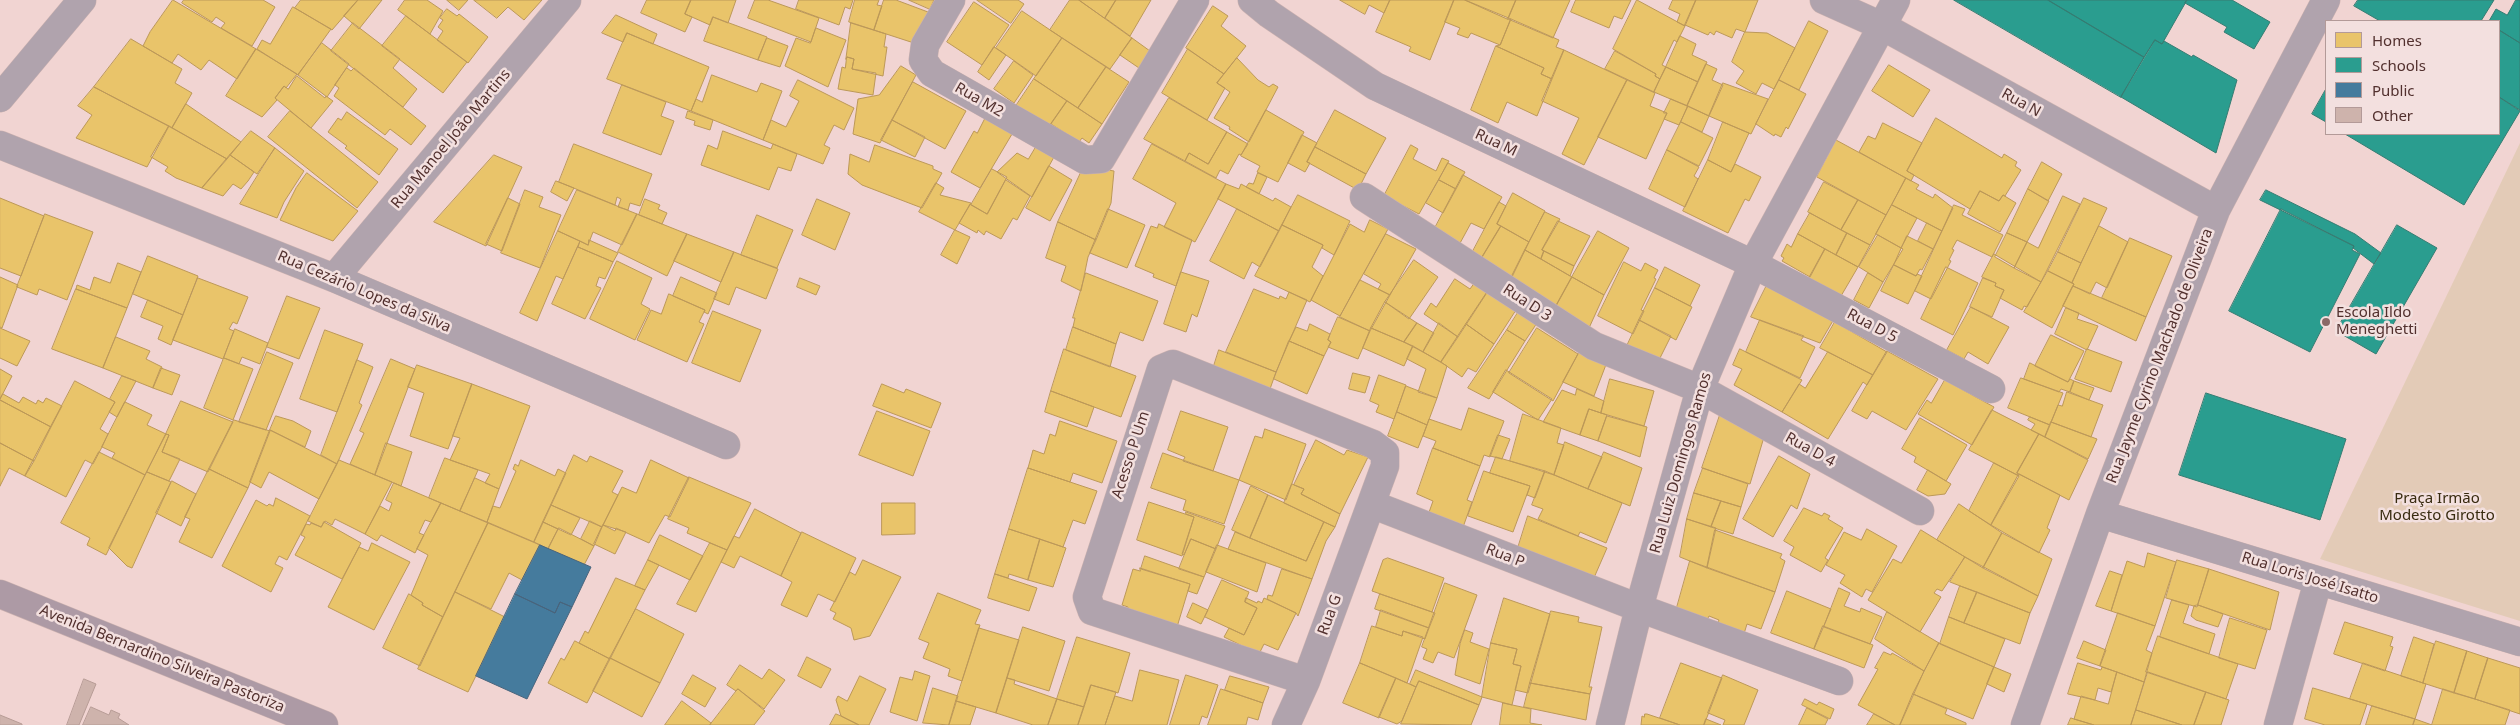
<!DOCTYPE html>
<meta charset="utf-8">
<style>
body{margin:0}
#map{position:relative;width:2520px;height:725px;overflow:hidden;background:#f1d4d2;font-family:"Noto Sans",sans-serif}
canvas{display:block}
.legend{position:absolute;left:2325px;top:20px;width:175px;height:115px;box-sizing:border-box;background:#f3e0df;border:1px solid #b39a98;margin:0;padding:6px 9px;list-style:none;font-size:15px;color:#52302e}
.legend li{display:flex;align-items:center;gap:10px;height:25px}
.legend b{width:25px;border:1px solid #b39a98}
</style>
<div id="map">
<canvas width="2520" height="725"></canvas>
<ul class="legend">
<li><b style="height:14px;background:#e9c46a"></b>Homes</li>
<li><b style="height:14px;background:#2a9d8f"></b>Schools</li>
<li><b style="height:14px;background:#457b9d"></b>Public</li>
<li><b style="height:14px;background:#ceb3ac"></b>Other</li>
</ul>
</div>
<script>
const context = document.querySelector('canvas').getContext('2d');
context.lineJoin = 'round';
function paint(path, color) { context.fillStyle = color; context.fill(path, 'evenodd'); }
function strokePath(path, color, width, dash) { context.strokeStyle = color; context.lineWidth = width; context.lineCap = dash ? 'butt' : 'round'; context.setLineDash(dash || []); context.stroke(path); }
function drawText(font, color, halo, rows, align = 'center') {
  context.font = font + ' "Noto Sans",sans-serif'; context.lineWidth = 5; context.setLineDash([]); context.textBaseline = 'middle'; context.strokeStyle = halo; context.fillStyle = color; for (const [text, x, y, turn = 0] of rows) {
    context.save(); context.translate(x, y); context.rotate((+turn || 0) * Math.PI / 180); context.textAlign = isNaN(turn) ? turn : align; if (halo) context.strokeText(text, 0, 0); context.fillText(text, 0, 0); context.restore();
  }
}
paint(new Path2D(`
 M2520,143V621L2320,559Z`), '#e3cbb7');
const homes = new Path2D(`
 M173,0L256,49L237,79L209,60L201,70L178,54L172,63L143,46L150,32Z
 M184,0H263L275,7L252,46L221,28L225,23L216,17L212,22L182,3Z
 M301,0H358L332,30L295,8Z
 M358,0H382L359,29L344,16Z
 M405,0H427L443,11L430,34L398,10Z
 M447,0H468L459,10Z
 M474,0H542L524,20L508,7L497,18Z
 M647,0H691L685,14L692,17L685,32L641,13Z
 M691,0H736L728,23L713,17L710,25L685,14Z
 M755,0H768L819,18L811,42L748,18Z
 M799,0H853L850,9L845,7L839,25L796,9Z
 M855,0H879L877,5L882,6L874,30L849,22Z
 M884,0H896L928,12L917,44L874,30Z
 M909,0H934L930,9Z
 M977,0H1018L1024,4L1011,23Z
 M1070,0H1079L1132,38L1110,69L1050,30Z
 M1079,0H1116L1105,18Z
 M1116,0H1151L1130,36L1105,18Z
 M1340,0H1390L1384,13L1369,5L1365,14Z
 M1390,0H1454L1430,60L1409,51L1411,47L1376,32Z
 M1454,0H1465L1511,19L1500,45L1471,33L1468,38L1457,34L1460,28L1445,22Z
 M1465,0H1516L1508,19Z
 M1516,0H1570L1553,38L1508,19Z
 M1576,0H1631L1622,19L1614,16L1609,28L1571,12Z
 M1637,0L1685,26L1677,42L1674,40L1662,65L1666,67L1660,79L1655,76L1656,74L1613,49Z
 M1673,0H1696L1685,26L1677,22L1680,14L1669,9Z
 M1696,0H1758L1745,32L1736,29L1732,38L1716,31L1714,35L1710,32L1708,35L1685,25Z
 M974,2L1009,25L982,65L947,42Z
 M1213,6L1228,16L1221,26L1246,46L1224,74L1186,48Z
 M293,7L331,29L298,75L257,49L262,40L270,44Z
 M447,9L457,16L459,14L488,37L468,63L437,40L443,31L438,27L443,20L440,18Z
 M1022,11L1062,38L1036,76L996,48Z
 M616,15L657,34L653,44L627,33L623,42L602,33Z
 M406,16L467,62L443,93L382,46Z
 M713,17L767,37L758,60L704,41Z
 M1511,19L1559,40L1556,47L1564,50L1552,79L1541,74L1544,68L1496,46L1500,45Z
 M1809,21L1828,31L1799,90L1779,80Z
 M353,23L400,59L393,68L417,89L403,107L331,51Z
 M851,23L886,34L884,47H887L883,76L852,69L854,59L847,57L846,59Z
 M816,28L846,40L828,87L785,66L796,38L810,43Z
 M1745,32L1767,33L1795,48L1774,89L1762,83L1756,94L1736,83L1744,71L1732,62Z
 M627,33L709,67L691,111L607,79Z
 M1680,36L1696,44L1692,55L1707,62L1698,82L1666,67Z
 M767,38L788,46L780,67L758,60Z
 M1062,38L1106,67L1078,108L1034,79Z
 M1132,38L1150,51L1139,68L1120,55Z
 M131,39L182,69L175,83L192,93L172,128L94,87Z
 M322,43L349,64L327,97L298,75Z
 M1496,46L1544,68L1541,74L1552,79L1537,116L1507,102L1498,123L1471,110Z
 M994,47L1006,55L989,80L978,72Z
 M256,49L297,74L286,88L284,86L275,98L277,100L262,117L226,96Z
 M1188,49L1224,74L1217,83L1225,88L1207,120L1162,93Z
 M1564,50L1627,80L1584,165L1562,154L1579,118L1542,101Z
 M1615,51L1656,74L1655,76L1660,79L1654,92L1605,69Z
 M847,57L854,59L852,69L876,73L873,95L838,89L842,67L845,68Z
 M1237,58L1258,80L1269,87L1273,84L1278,87L1249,142L1229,129L1230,127L1214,118L1230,92L1217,83Z
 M1014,61L1033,75L1014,103L994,89Z
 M1706,64L1717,69L1712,80L1723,85L1709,116L1687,106Z
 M1889,65L1930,90L1913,117L1872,91Z
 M901,66L916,75L880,143L853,134L858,99L879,95Z
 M1106,67L1129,82L1102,124L1078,108Z
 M1666,67L1698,82L1687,106L1654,92Z
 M347,68L351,71L354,68L426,126L411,145L390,129L385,135L334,96L339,88L335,85Z
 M712,75L757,92L761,83L782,91L763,140L691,111L696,99L702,102Z
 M297,76L325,98L326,96L333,101L311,128L275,98L284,86L288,89Z
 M1034,79L1067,101L1046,131L1014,109Z
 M798,80L854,108L844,130L834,125L824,145L830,148L823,164L763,140L771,120L786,127L799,101L790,96Z
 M1627,80L1655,93L1650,106L1667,113L1646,159L1598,137Z
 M1779,80L1806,94L1788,129L1786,127L1781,137L1775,134L1774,136L1756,124Z
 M913,82L966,111L945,149L892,120Z
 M1723,83L1768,99L1751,134L1709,116Z
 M622,85L666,102L661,116L674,121L661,155L603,133Z
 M94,87L169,126L147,167L76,138L92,115L78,106Z
 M1169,98L1227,132L1208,164L1189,153L1185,161L1144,139Z
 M1671,99L1688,106L1679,125L1664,119L1667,113H1664Z
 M1067,101L1102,124L1089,143L1082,138L1079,142L1051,124Z
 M186,104L241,142L227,159L172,128Z
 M1688,106L1709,116L1702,132L1681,122Z
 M1266,110L1304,132L1278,182L1257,172L1260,166L1241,156Z
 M1335,110L1386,138L1366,174L1315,147Z
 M290,111L378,182L357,208L268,137Z
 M688,111L713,120L710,130L694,125L695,121L686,118Z
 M347,112L398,149L379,175L345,148L347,146L328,132L338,118L341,120Z
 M988,113L1015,129L980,188L951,172L974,131L977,133Z
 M1936,118L2002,158L2004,154L2017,162L2015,166L2021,170L2005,196L2003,195L1999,201L1980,191L1970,209L1907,171Z
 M892,120L925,137L915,157L881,140Z
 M1681,122L1713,138L1699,166L1667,150Z
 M1723,122L1749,133L1731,172L1708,160Z
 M1883,123L1922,143L1907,171L1914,175L1911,181L1859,152L1868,136L1875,139Z
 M169,126L227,159L202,188L176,178L165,171L168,167L151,157Z
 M251,131L275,148L257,174L230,155Z
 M723,131L771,149L773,144L797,154L791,171L778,167L769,190L701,165L708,145L717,149Z
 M1227,132L1248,144L1241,155L1239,154L1228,174L1220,170L1216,178L1185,161L1189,153L1208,164Z
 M1302,135L1317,143L1307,162L1310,163L1305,172L1288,163Z
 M1836,140L1906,178L1886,215L1817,177Z
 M574,144L652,174L640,206L630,203L628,210L618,207L621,199L617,197L615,205L559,182Z
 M1152,144L1226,184L1195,242L1164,227L1176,203L1133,179Z
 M875,145L933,166V169L942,173L922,208L862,185L848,174L850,154L869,162Z
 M1411,145L1418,149L1413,159L1436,171L1442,158L1449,161L1419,214L1384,196Z
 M1036,147L1054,157L1032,197L997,172L1017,153L1028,159Z
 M1315,147L1366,174L1358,190L1307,162Z
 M275,148L304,171L284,202L277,218L240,204Z
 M1667,150L1699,167L1694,176L1698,179L1685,207L1649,189Z
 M230,155L254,172L248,181L241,189L233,184L223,196L202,188Z
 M494,155L522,167L486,246L434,222Z
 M1708,160L1731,172L1735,164L1761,177L1749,201L1745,199L1728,233L1683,211Z
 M2042,162L2062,174L2048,201L2028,189Z
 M1448,163L1465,172L1456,189L1439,180Z
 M1049,166L1072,180L1050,221L1026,208Z
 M1084,166L1114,171L1111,203L1096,240L1058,222Z
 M992,169L1007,177L987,214L971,205Z
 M307,173L358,211L333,241L280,220L296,188Z
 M1258,173L1267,177L1259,194L1246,187L1249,183L1253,184Z
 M1463,175L1502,197L1484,229L1471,223L1459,245L1435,228Z
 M1906,178L1919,185L1916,189L1933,198L1935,194L1953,208L1942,231L1892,205Z
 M1006,180L1030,196L1017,220L1013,218L1001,239L986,231L984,235L978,230L977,233L959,223L970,204L987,214Z
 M1439,180L1456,189L1443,213L1426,203Z
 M556,181L574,188L567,201L551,192Z
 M1824,182L1858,200L1841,230L1808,212Z
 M936,183L944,188L940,195L971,203L955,230L919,212Z
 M1226,184L1239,189L1241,184L1273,201L1275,198L1291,207L1279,231L1218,199Z
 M2028,189L2049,201L2027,242L2007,233Z
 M525,190L543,197L539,207L561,215L540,268L501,253Z
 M577,190L637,214L622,245L593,232L588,245L558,231Z
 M1980,191L1999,201L2003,195L2016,203L2000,232L1968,214Z
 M1513,193L1545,211L1529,242L1497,224Z
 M1298,195L1350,221L1334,255L1322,248L1323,245L1282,225Z
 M2063,196L2080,204L2041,282L2014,268L2027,242L2038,248Z
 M0,198L44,216L21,276L0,268Z
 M508,198L520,204L502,251L486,244Z
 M2084,198L2107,208L2081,263L2058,252Z
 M645,199L660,205L658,209L667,213L662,224L639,215Z
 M817,199L850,213L835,250L802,235Z
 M1858,200L1886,215L1870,245L1841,230Z
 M1499,202L1506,206L1497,224L1501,226L1481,259L1472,253Z
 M1892,205L1917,218L1901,248L1876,234Z
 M1954,205L1965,209L1962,215L2003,235L1992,257L1957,240L1952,249L1954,250L1949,260L1951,261L1931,299L1915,291Z
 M1108,209L1145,225L1127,268L1090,253Z
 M1237,209L1279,231L1260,267L1252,262L1244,279L1210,261Z
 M1545,212L1560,219L1542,250L1544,251L1541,259L1525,250Z
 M1810,213L1847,233L1836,255L1798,234Z
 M45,214L93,232L67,300L39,289L37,295L17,287Z
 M637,214L687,234L667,276L618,252Z
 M757,215L793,230L777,268L741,255Z
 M1370,220L1388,229L1340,316L1311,300L1350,224L1364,232Z
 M1558,221L1590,236L1574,266L1542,250Z
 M1058,222L1096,240L1088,257L1081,291L1061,281L1066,266L1046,258Z
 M1927,223L1942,231L1933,249L1918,241Z
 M1159,224L1192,240L1176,286L1153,277L1154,274L1135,266L1151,226L1157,228Z
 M1282,225L1323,245L1312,267L1323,276L1310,302L1255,276Z
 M1501,226L1529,242L1511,279L1481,259Z
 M2099,226L2128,242L2107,288L2096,282L2090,294L2073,286L2074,284L2072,283Z
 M955,230L970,237L957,264L941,255Z
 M558,231L580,241L563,279L556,276L537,321L520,313Z
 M1598,231L1629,248L1604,295L1572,277Z
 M1847,233L1870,245L1858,267L1836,255Z
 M2007,233L2027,242L2014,268L1995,257Z
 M687,234L734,252L721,282L674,261Z
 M1386,234L1416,249L1390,295L1378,289L1381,284L1364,274Z
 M1798,234L1825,249L1810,277L1782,261L1784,258L1781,256L1787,244L1791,247Z
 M1878,235L1903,249L1883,282L1859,267Z
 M1907,236L1933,249L1922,270L1920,269L1916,276L1894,265Z
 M2130,238L2172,256L2146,317L2102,298Z
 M589,240L618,253L613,262L578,247L580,241L588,245Z
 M578,247L613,262L605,279L599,277L596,286L601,288L585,319L552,304Z
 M1825,249L1858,267L1841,296L1808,280Z
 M1525,250L1572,277L1556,306L1510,280Z
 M1544,251L1574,266L1570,276L1541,259Z
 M734,252L778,269L766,299L736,287L729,305L714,299Z
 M2058,252L2081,263L2072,283L2048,271Z
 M1994,254L2041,282L2027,307L2024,306L2022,310L2000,298L2004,290L1995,286L1996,283L1982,277Z
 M148,256L198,276L183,315L133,294Z
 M1414,260L1438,277L1409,319L1385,302Z
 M617,261L652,278L641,304L650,309L635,340L590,319Z
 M1624,262L1641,271L1645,263L1658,270L1654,278L1656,279L1641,310L1644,311L1633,334L1598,316Z
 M118,263L141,272L127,308L76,289L77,285L90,290L94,277L110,283Z
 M1894,265L1916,276L1917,274L1922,276L1908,304L1881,291Z
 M1665,267L1700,285L1690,306L1655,288Z
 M1946,267L1978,283L1953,335L1921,319Z
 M2048,271L2074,284L2052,328L2024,312Z
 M1181,272L1209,281L1197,317L1192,314L1186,332L1164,324Z
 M1086,273L1158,301L1143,341L1120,332L1116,344L1073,327L1075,318H1073Z
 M1868,273L1883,282L1869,308L1854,300Z
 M0,277L18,285L2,328L0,327Z
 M681,277L717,293L708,314L704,312L705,310L673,296Z
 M1572,277L1604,295L1589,328L1556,306Z
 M198,278L248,297L237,324L233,322L229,329L234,331L223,359L173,340Z
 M800,278L820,286L816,295L797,287Z
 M1983,278L1996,283L1995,286L2004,290L1992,317L1970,307Z
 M1455,279L1470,289L1475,282L1488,291L1458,337L1424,314L1431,303L1436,307Z
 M1360,280L1390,295L1370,331L1340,317Z
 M1767,285L1834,319L1820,343L1751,317Z
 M2073,286L2146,317L2136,341L2063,306Z
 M1655,288L1692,307L1676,340L1639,320Z
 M76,289L127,308L103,368L52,349Z
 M1254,289L1279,299L1280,296L1286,299L1289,292L1307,300L1276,372L1226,352Z
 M1488,291L1516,310L1494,344L1466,324Z
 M669,294L705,310L699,322L704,324L687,362L637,340L651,310L661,314Z
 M287,296L320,308L299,359L267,347Z
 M148,300L183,315L171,345L158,339L163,326L141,317Z
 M1385,302L1417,323L1404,342L1371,328Z
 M1971,307L2009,327L1988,364L1968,352L1964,359L1947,350Z
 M2066,308L2079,313L2077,319L2098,326L2087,350L2055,334Z
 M713,311L761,330L740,382L692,363Z
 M1519,311L1537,323L1525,341L1507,330Z
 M1338,317L1370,331L1358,359L1328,347L1331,342L1328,340Z
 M1639,320L1671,336L1658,362L1627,346Z
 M1760,320L1804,336L1801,340L1815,347L1800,378L1746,352Z
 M1835,322L1887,352L1873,375L1820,348Z
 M1417,323L1434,333L1423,352L1404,342Z
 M1439,323L1458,337L1441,362L1423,352Z
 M1310,324L1330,334L1328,340L1331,342L1324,356L1289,341L1296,327L1307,331Z
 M1466,324L1494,344L1476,372L1468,368L1462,377L1441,362Z
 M1073,327L1116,344L1110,367L1066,350Z
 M0,328L30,341L17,366L0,358Z
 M1371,328L1413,346L1404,366L1363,348Z
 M1537,328L1578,354L1553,401L1509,373Z
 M235,329L268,343L260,364L242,357L239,364L224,358Z
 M325,330L363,344L337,412L300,399Z
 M1507,330L1525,341L1489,399L1468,388Z
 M2051,335L2084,351L2068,382L2035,366Z
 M116,337L150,351L146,359L162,367L153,388L103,368Z
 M1289,341L1324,356L1307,394L1274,379Z
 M1413,346L1447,366L1437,398L1418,392L1426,369L1407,359Z
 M1064,349L1136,376L1121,417L1051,391Z
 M1740,349L1802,380L1782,412L1734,385L1742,369L1733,365Z
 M2087,349L2122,362L2111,392L2075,379Z
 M1219,350L1276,372L1270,389L1213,369Z
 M1580,351L1607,362L1594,396L1563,382Z
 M1887,351L1938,379L1906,430L1872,411L1867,419L1852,411Z
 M267,352L293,363L266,430L239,422Z
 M1828,352L1873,375L1867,385L1863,382L1828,439L1782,412L1799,384L1805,388Z
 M224,358L253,369L233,420L204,408Z
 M391,359L415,369L375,475L350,464L364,433L360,431Z
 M357,360L373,367L359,403L362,405L337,464L321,455Z
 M2030,363L2068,382L2070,379L2074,381L2070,392L2061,389L2059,392L2024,379Z
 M417,365L472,384L448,449L410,436L424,393L408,387Z
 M161,368L180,375L172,395L153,388Z
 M0,369L12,376L0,399Z
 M1506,370L1552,399L1538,420L1493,392Z
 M1353,373L1370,377L1365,393L1349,389Z
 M1379,375L1406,385L1394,419L1376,412L1379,405L1370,401Z
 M122,376L136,381L117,417L109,412L115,402L110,399Z
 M2021,378L2063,393L2050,425L2008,408Z
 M1610,379L1654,391L1644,426L1601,413Z
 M1945,380L1994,407L1972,445L1918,414L1927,400L1931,403Z
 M75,381L115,402L100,429L108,434L102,447L93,464L85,460L66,497L25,476Z
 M2074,381L2094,388L2089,400L2070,392Z
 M472,384L530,406L499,489L485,483L490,474L450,460L460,438L453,436Z
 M882,384L904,393L906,389L941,403L931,428L873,406Z
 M1406,386L1437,398L1427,425L1397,412Z
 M1577,389L1604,401L1601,413L1589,409L1580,435L1543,422L1562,390L1575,395Z
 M1051,391L1094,407L1087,427L1045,412Z
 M2067,392L2103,405L2091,437L2051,422L2058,405L2062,406Z
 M3,394L19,403L23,397L36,404L38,400L43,403L46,398L62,406L51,427L0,400Z
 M0,400L51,427L34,461L0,443Z
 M181,401L233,422L208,472L162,452L169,435L166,434Z
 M125,402L152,415L147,425L166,434L145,475L112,458L115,453L102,447Z
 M1469,408L1504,421L1490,457L1484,455L1480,466L1433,448L1436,441L1423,436L1429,419L1461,430Z
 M1589,409L1607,415L1598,441L1580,435Z
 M1992,410L2039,434L2017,473L2019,476L1969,450Z
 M877,411L930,431L913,476L859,455Z
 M1181,411L1228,427L1213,471L1183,461L1185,457L1168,450Z
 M1397,412L1427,425L1418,448L1388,436Z
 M1721,412L1764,437L1750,484L1702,468Z
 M1523,414L1561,428L1557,443L1564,445L1554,475L1510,461Z
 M276,416L293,421L311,431L305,447L270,430Z
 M1607,416L1647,427L1640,457L1598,441Z
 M2030,417L2050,425L2045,437L2031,430L2035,424L2028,420Z
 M1920,418L1967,445L1946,481L1914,462L1916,457L1902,449Z
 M234,420L270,431L248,488L209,469Z
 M1060,421L1117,441L1102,483L1073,473L1070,482L1028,468L1033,450L1044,454L1050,434L1055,436Z
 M2051,422L2097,439L2088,459L2045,437Z
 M1265,429L1306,444L1286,500L1239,480L1255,436L1262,438Z
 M270,430L337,464L319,499L269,472L261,488L250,482Z
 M166,434L169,435L162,452L180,459L169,481L147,472Z
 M2039,434L2088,460L2069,500L2017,473Z
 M1498,435L1510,439L1502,459L1490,456Z
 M1316,440L1344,455L1347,450L1368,457L1340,514L1301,494L1304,489L1294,485Z
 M1565,442L1602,457L1588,489L1554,475Z
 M0,443L34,461L25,476L9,468L0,486Z
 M386,443L412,452L401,486L375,475Z
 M1433,448L1480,466L1467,500L1472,502L1462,530L1427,518L1433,501L1417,494Z
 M99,452L145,475L106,555L87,545L90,538L61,523Z
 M1604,452L1642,468L1630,506L1588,489Z
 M1163,453L1239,480L1224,524L1183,510L1186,500L1151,488Z
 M574,455L587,462L590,456L623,471L612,492L618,495L602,527L551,505Z
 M1779,456L1810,474L1797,509L1791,505L1773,537L1743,519Z
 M1496,457L1545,471L1535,498L1527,495L1530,486L1490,473Z
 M445,458L478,470L460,511L429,498Z
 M339,460L392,482L365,534L335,519L332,525L325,521L321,527L308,521Z
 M521,460L555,476L558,469L566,473L534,542L487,522L493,506L500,508L516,471L513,469L515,464L518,466Z
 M651,460L689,478L670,517L665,515L649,543L616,528L615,531L603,525L622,487L636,493Z
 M1994,463L2019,476L1991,525L1969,511Z
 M1028,468L1097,491L1085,524L1073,520L1063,547L1009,529Z
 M1703,468L1748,484L1741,507L1694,493Z
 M209,469L248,488L212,558L179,542L190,519L185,517Z
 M1928,470L1951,484L1945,494L1928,496L1917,490Z
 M1484,471L1530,486L1513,532L1468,516Z
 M1545,471L1622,503L1606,543L1580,532L1578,536L1538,519L1543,509L1532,505Z
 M147,472L171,482L132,568L127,566L109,548Z
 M2019,474L2060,495L2047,528L2050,530L2039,553L1991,525Z
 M689,477L751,503L727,550L687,533L689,528L668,519Z
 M475,478L499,489L487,522L460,511Z
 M172,481L196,494L181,526L156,513Z
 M394,483L441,503L431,522L425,520L419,533L424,535L415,553L381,535L377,541L365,534L380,506L389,511L392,503L386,500Z
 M1292,484L1304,489L1301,494L1340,514L1335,527L1284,503Z
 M1251,486L1268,495L1250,538L1232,530Z
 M1694,493L1721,501L1711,527L1687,519Z
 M1268,495L1324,522L1306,561L1250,538Z
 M276,498L310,516L287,560L279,556L275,564L283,568L271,592L222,566L256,500L267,506L269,504L273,506Z
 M1721,501L1741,507L1733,534L1711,527Z
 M1149,502L1194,517L1182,556L1137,540Z
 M441,503L488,523L443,617L422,605L423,603L411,595L428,555L417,549Z
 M882,503H915V534L882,535Z
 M1959,504L2002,533L1983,568L1937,540Z
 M551,505L580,518L571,535L543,522Z
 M1804,508L1822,516L1824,513L1830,516L1828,519L1843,528L1825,558L1828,560L1821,572L1790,555L1794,547L1784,541Z
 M755,509L801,533L781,576L740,556L734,568L721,562L734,536L739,538Z
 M1186,512L1225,526L1216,549L1191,539L1184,555L1182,554L1194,517L1186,514Z
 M1528,516L1607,548L1593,580L1518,548Z
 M1687,519L1716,528L1707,568L1680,557Z
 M590,521L602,527L594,546L581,539Z
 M324,522L361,543L342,579L295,555L305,537L301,535L306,524L310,525L311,523L321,527Z
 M543,522L558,529L548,549L534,542Z
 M1324,522L1335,527L1326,541L1312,579L1228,549L1235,532L1306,561Z
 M488,523L540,545L522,580L509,573L491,609L455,592Z
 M603,525L626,532L615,554L594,544Z
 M559,528L594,546L584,565L548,549Z
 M1009,529L1040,539L1028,580L1009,574L1008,578L995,574Z
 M1867,529L1897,546L1872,592L1866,589L1862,597L1840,583L1845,575L1826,565L1844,532L1861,540Z
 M1715,530L1782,554L1780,558L1785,561L1775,592L1707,568Z
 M1921,530L1965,557L1942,591L1937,589L1934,593L1941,597L1920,632L1868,600L1893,559L1901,563Z
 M802,532L856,558L835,602L818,594L807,617L781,605L792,582L781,576Z
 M2002,533L2052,559L2038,596L1983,568Z
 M660,535L703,556L690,580L648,560Z
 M1040,539L1066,548L1053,587L1028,580Z
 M1191,539L1216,549L1204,577L1179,569Z
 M372,543L410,562L374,630L328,607L359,547L368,551Z
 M710,543L727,550L696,612L677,604Z
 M1217,545L1266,563L1257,592L1206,572Z
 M2148,553L2176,562L2155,626L2111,611L2127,561L2144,567Z
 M1145,556L1204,577L1197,594L1188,591L1190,584L1141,569Z
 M1965,557L2038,596L2030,613L1950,582Z
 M1388,558L1444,578L1432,612L1372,591L1383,560Z
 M648,560L659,565L645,590L635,586Z
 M863,560L901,577L870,636L854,640L851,628L833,619L836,613L830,610L850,572L855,575Z
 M2177,560L2209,569L2197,607L2166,598Z
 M1690,561L1775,592L1761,629L1747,624L1743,637L1716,627L1719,620L1709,616L1707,620L1679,610L1677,607Z
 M1140,568L1190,584L1177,627L1127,611L1128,607L1122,605L1133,569L1140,571Z
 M1282,569L1312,579L1298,616L1296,613L1267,599L1268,595L1272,596Z
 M2209,569L2279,592L2270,630L2198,605Z
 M2110,571L2122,575L2111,611L2096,606Z
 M995,574L1037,588L1029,611L988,598Z
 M616,578L645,590L610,659L579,643L585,631L588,633Z
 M1222,580L1249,592L1245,602L1257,608L1244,635L1205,617Z
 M1445,583L1477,595L1454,658L1438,652L1433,663L1423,659L1427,649L1422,647Z
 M1960,586L1977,592L1964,623L1949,617Z
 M1839,588L1850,593L1844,606L1860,612L1861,608L1882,617L1870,644L1824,627Z
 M1787,591L1831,609L1814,649L1771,633Z
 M455,592L505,617L468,692L418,669Z
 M1977,592L2030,613L2020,644L1964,623Z
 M938,593L981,610L975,624L980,625L962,681L948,676L950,669L923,658L929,643L919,639Z
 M409,594L423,603L422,605L443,617L420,666L383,648Z
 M1380,594L1435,613L1429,628L1375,609Z
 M1246,598L1257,603L1258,601L1262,603L1264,598L1296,613L1278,650L1264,644L1259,654L1224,637L1229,628L1244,635L1257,608L1245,602Z
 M1504,598L1550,614L1528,693L1515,690L1521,666L1513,664L1517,649L1491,643Z
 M2172,600L2189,605L2183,623L2215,634L2209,654L2160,637Z
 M1193,603L1208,610L1201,624L1187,617Z
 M2198,605L2223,614L2218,627L2196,620L2191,616L2194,606Z
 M636,609L684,634L660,683L610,658Z
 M1381,610L1429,628L1425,639L1403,631L1402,636L1376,627Z
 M1551,611L1579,617L1578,622L1602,627L1589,687H1592L1590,694L1530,683Z
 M1887,612L1939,643L1924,671L1875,639Z
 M2118,613L2155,626L2146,650L2152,653L2144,682L2100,666Z
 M1949,617L2005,639L1994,667L1940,644Z
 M2230,618L2267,630L2255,669L2219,658Z
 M2345,622L2393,637L2390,646L2393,647L2385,671L2334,654Z
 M1372,626L1402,636L1403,631L1423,637L1407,683L1360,663Z
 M1823,626L1873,645L1864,668L1814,649Z
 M1023,627L1065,641L1049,691L1007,678Z
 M979,628L1019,640L996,713L956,701Z
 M1465,630L1473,633L1470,642L1489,649L1480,684L1455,675L1460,644Z
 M2158,636L2238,664L2226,699L2146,672Z
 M1077,637L1130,653L1118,693L1091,685L1084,707L1057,699Z
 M2414,637L2434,644L2423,683L2401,676Z
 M575,641L610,659L587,703L548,683L561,658L564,660Z
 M2084,641L2106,650L2100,666L2077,658Z
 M2436,641L2467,651L2454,693L2423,683Z
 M1491,643L1517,649L1513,664L1521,666L1512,705L1482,697Z
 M1939,643L1994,667L1973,719L1913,694Z
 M2467,651L2488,658L2475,699L2454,693Z
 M1884,652L1891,655L1892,653L1924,671L1900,725H1895L1858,705L1878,669L1875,668Z
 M807,657L831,669L821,688L798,676Z
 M610,658L660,683L642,717L593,691Z
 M2488,658L2520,668V714L2475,699Z
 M1360,663L1396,678L1379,718L1343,703Z
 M1681,663L1722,678L1704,725H1680L1660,718Z
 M2078,663L2101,670L2102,667L2117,672L2111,692L2098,688L2095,700L2068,694Z
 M2363,663L2426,684L2415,719L2350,699Z
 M740,665L762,679L769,669L785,680L764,709L738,689L736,691L727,685Z
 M1994,667L2011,674L2004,692L1987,684Z
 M1140,670L1179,680L1167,725H1105L1115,696L1132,701Z
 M1416,670L1482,697L1479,705L1419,681L1416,687L1410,684Z
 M915,671L930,676L917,721L890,712L900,677L912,680Z
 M2117,672L2144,682L2131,725H2094L2074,719L2081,696L2108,704Z
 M2148,672L2206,692L2194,725H2182L2136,710Z
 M693,675L716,688L705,707L682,694Z
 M1186,675L1218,685L1207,718L1202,716L1199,725H1170Z
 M1723,675L1758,690L1744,725H1723L1725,720L1708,713Z
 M860,676L886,689L869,725H859L841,716L836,700L838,696L847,701Z
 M1230,676L1269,687L1263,703L1225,690Z
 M1007,678L1015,680L1014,684L1057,699L1048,725H1033L996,713Z
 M1396,678L1416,687L1402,721L1397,724L1379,717Z
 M1419,681L1479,705L1471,725L1401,724Z
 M1530,683L1590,694L1586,720L1524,707Z
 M1091,685L1116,692L1105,725H1078Z
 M933,688L958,696L949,725L923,723Z
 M2313,688L2367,704L2360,725H2325L2305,719Z
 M738,689L765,711L754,725H710Z
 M1221,689L1263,703L1258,720L1248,717L1246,725H1208Z
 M2443,689L2510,710L2505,725H2432Z
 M2206,692L2229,700L2221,725H2194Z
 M1913,694L1947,709L1945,714L1966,723V725H1900Z
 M1057,699L1084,707L1078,725H1048Z
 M1805,699L1817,705L1819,702L1834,709L1830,719L1802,705Z
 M682,701L711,723L710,725H665Z
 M956,701L976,707L970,725H949Z
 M1503,703L1531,709L1530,723L1542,725H1500Z
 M2372,706L2415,719L2413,725H2366Z
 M1807,708L1828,719L1825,725H1799Z
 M2136,710L2182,725H2131Z
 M836,714L841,716L859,725H830Z
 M1645,714H1647L1680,725H1641L1642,716L1644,717Z
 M1874,714L1895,725H1867Z
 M2071,718L2074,719L2094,725H2068Z
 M1706,719L1721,725H1704Z
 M2415,719L2432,725H2413Z`);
paint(homes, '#e9c46a');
strokePath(homes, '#bc9858', 1);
const schools = new Path2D(`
 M1954,0H2048L2144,57L2121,97Z
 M2048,0H2187L2162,44L2155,40L2144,57Z
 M2187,0H2232L2270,22L2254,49L2224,32L2227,27L2185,3Z
 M2358,0H2494L2481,21H2380L2354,6Z
 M2516,0H2520V43L2499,30V21H2489L2496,9L2507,15Z
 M2499,30L2520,43V110L2499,97Z
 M2155,40L2162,44L2164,41L2192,57L2193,55L2237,80L2216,153L2121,97Z
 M2326,89V122L2312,114Z
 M2499,97L2520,111L2464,205L2345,134H2499Z
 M2266,190L2355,234L2381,253L2374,264L2353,248L2354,246L2260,200Z
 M2281,209L2354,246L2352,250L2360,254L2310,352L2229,311Z
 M2397,225L2437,248L2376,354L2336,331Z
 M2206,393L2346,439L2320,520L2179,475Z`);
paint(schools, '#2a9d8f');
strokePath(schools, '#367c72', 1);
const public = new Path2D(`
 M540,545L591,567L572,607L560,602L555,613L515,594Z
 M515,594L555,613L560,602L572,607L527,699L476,676Z`);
paint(public, '#457b9d');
strokePath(public, '#49647c', 1);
const building = new Path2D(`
 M84,679L96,684L79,725H67Z
 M91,707L109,715L111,710L120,714L118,718L129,725H83Z
 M0,715L22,724V725H0Z`);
paint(building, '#ceb3ac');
strokePath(building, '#b79c96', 1);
const minor = new Path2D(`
 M951,0L925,45L923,60L932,73L1085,160L1101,159L1195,0
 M1252,0L1269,14L1375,86L1753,264L1991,389
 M1824,0L1882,26L2216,210
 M0,98L82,0
 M0,145L334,278L726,445
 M1364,197L1594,346L1700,389L1920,511
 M334,278L567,0
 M1371,504L1639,608L1839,681
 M2100,514L2520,642
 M1286,725L1306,681L1385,466V453L1373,444L1173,364L1161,369L1087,597L1092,611L1306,681
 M1610,725L1639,608L1700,389L1753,264L1896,0
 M2025,725L2100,514L2216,210L2326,0
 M2278,725L2318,581`);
const major = new Path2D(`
 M0,594L324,725`);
strokePath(minor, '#ccb2b0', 29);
strokePath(major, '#ccb2b0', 29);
strokePath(minor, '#b0a3ad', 28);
strokePath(major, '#ad9aa5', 28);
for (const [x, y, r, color] of [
 [2326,322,5,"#8a6967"]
]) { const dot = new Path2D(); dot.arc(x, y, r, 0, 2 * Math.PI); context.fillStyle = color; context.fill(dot); strokePath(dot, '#f3e0df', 2); }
drawText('15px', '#52302e', '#f3e0df', [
 ["Rua M2",979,100,30],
 ["Rua N",2021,103,29],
 ["Rua Manoel João Martins",451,139,-50],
 ["Rua M",1496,143,25],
 ["Rua Cezário Lopes da Silva",364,292,23],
 ["Rua D 3",1527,303,33],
 ["Rua D 5",1872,326,28],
 ["Rua Jayme Cyrino Machado de Oliveira",2160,356,-69],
 ["Rua D 4",1810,450,29],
 ["Acesso P Um",1131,455,-72],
 ["Rua Luiz Domingos Ramos",1681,463,-74],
 ["Rua P",1505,556,21],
 ["Rua Loris José Isatto",2310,578,17],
 ["Rua G",1330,615,-70],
 ["Avenida Bernardino Silveira Pastoriza",162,659,22]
]);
drawText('15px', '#52302e', '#f3e0df', [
 ["Escola Ildo",2336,313],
 ["Meneghetti",2336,330]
], 'left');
drawText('15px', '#382b10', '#f3e0df', [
 ["Praça Irmão",2437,499],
 ["Modesto Girotto",2437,516]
]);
</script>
